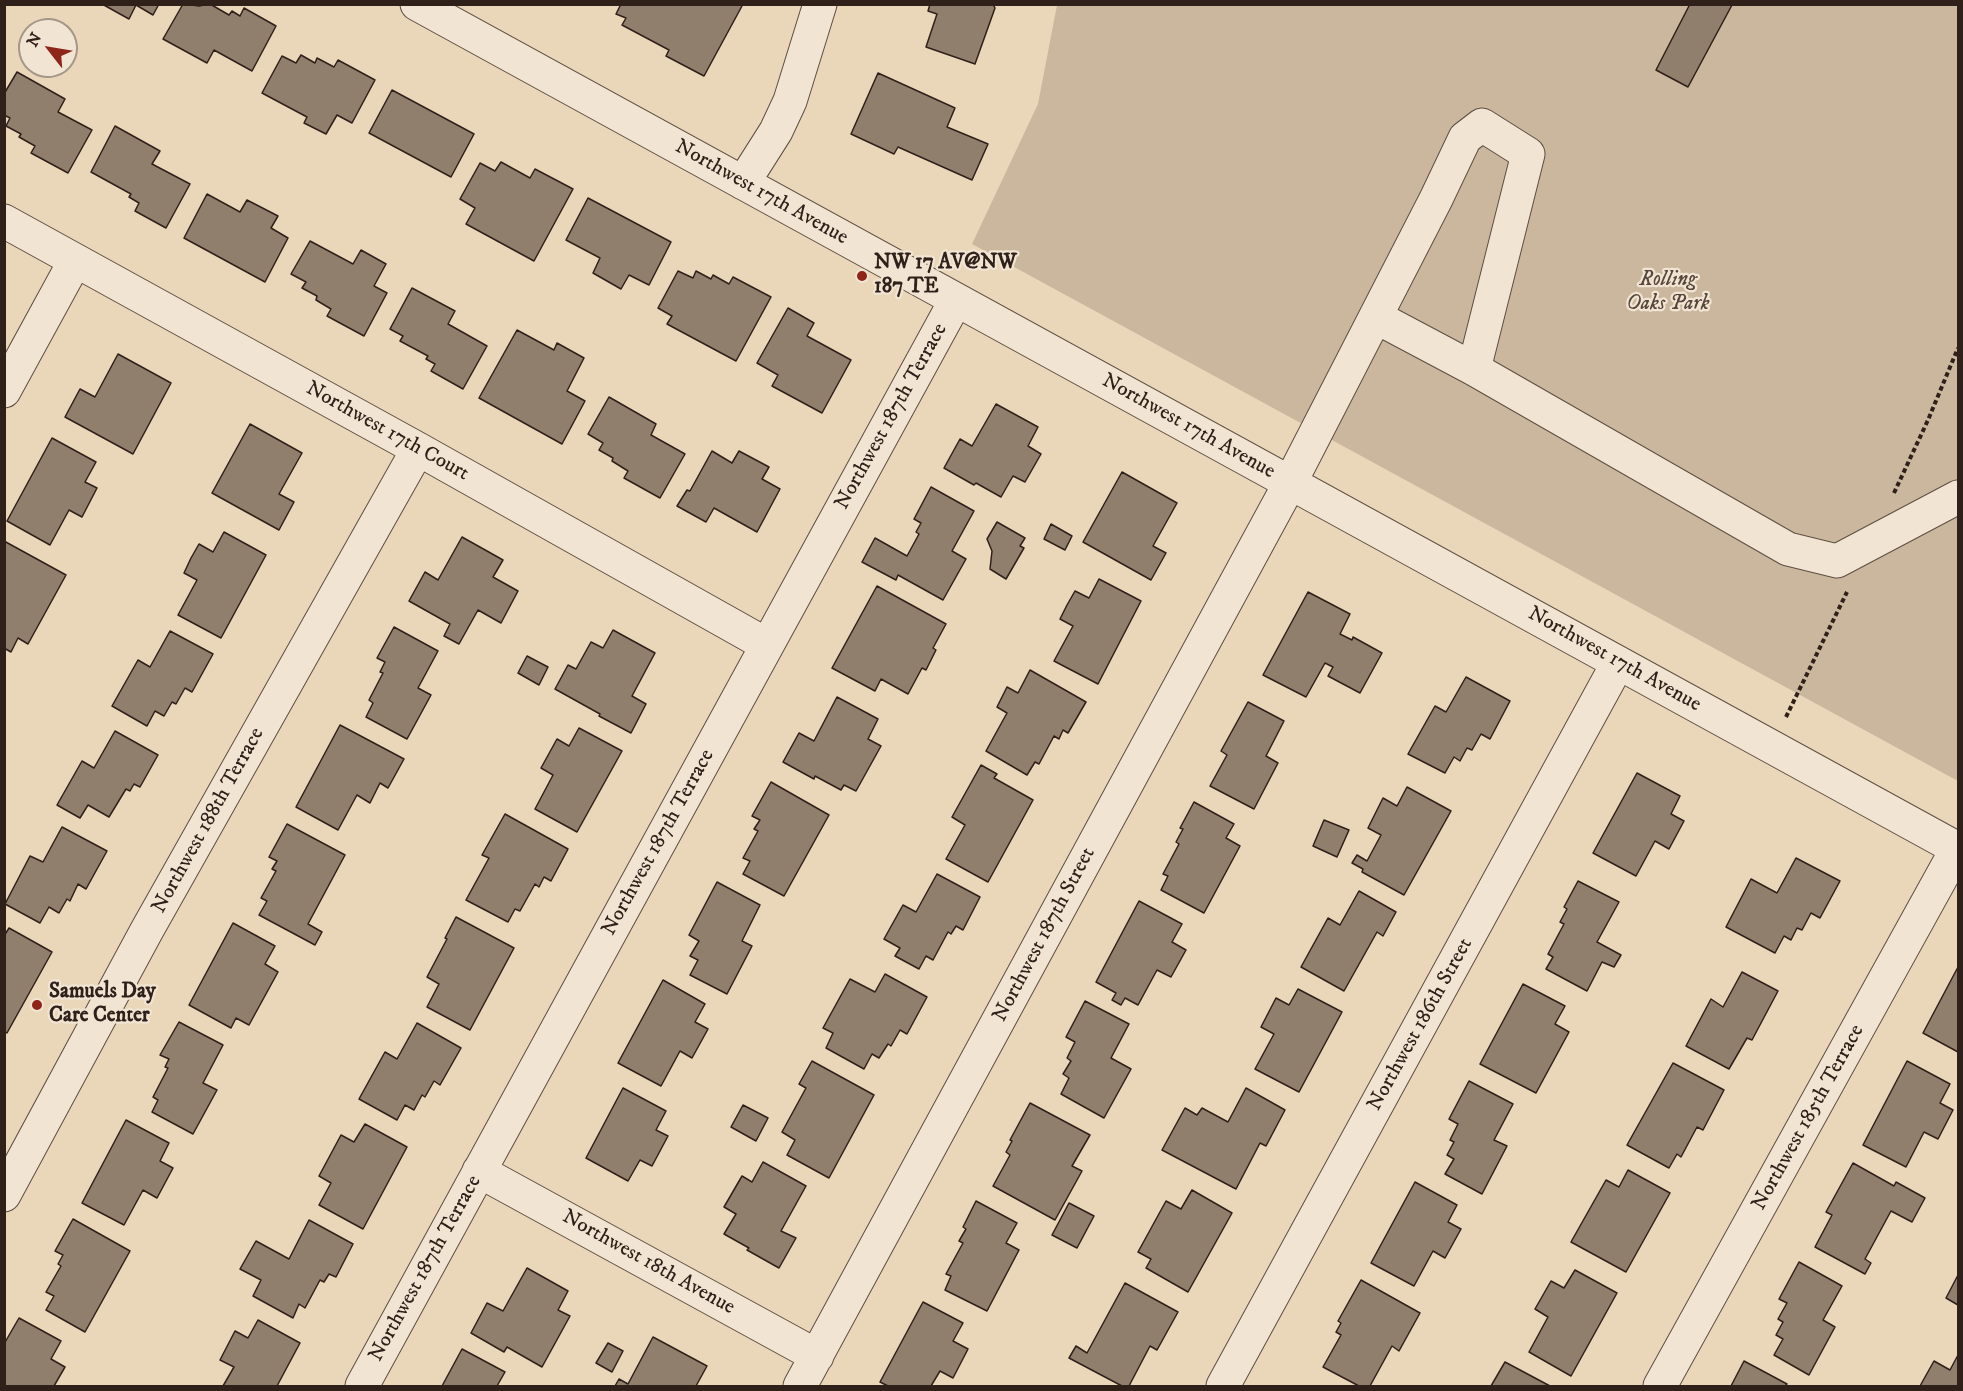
<!DOCTYPE html>
<style>
body{margin:0}
#map{position:relative;width:1963px;height:1391px;overflow:hidden;background:#ead6b9;font-family:"IM FELL DW Pica",serif}
canvas{display:block}
.frame{position:absolute;inset:0;border:6px solid #30201a;pointer-events:none}
.north{position:absolute;left:18px;top:18px;width:60px;height:60px;box-sizing:border-box;background:#f1e4d2;border:2px solid #a49688;border-radius:50%;rotate:301deg;font-size:16px;font-weight:700;line-height:24px;text-align:center;color:#30201a}
.north::after{content:'';display:block;margin:auto;width:21px;height:27px;background:#8f2418;clip-path:polygon(50% 0,100% 100%,50% 72%,0 100%)}
</style>
<div id="map">
<canvas width="1963" height="1391"></canvas>
<div class="frame"></div>
<div class="north">N</div>
</div>
<script>
const context = document.querySelector('canvas').getContext('2d');
context.lineJoin = 'round';
function paint(path, color) { context.fillStyle = color; context.fill(path, 'evenodd'); }
function strokePath(path, color, width, dash) { context.strokeStyle = color; context.lineWidth = width; context.lineCap = dash ? 'butt' : 'round'; context.setLineDash(dash || []); context.stroke(path); }
function drawText(font, color, halo, rows, align = 'center') {
  context.font = font + ' "IM FELL DW Pica",serif'; context.lineWidth = 4.5; context.setLineDash([]); context.textBaseline = 'middle'; context.strokeStyle = halo; context.fillStyle = color; for (const [text, x, y, turn = 0] of rows) {
    context.save(); context.translate(x, y); context.rotate((+turn || 0) * Math.PI / 180); context.textAlign = isNaN(turn) ? turn : align; if (halo) context.strokeText(text, 0, 0); context.fillText(text, 0, 0); context.restore();
  }
}
paint(new Path2D(`
 M1057,5H1958V781L972,244L1038,104Z`), '#cab79e');
const building = new Path2D(`
 M102,4H159L153,15L136,5L129,19Z
 M183,4L199,6L210,4L229,15L232,11L240,16L244,8L276,26L252,71L214,50L207,63L163,39Z
 M621,4H738L742,6L704,76L666,56L669,50L622,25L626,18L616,14Z
 M930,4H993L995,8L975,64L926,47L937,14L928,11Z
 M1690,4L1732,5L1688,87L1656,70Z
 M301,55L315,63L317,58L334,67L338,60L375,80L352,123L337,115L326,134L304,123L307,117L262,93L282,56L296,63Z
 M17,72L65,99L58,112L92,130L68,173L31,153L35,146L19,137L21,134L6,126L10,118L4,115V94Z
 M878,73L955,108L947,127L988,144L972,180L898,147L894,154L851,134Z
 M392,90L474,134L451,177L369,133Z
 M115,126L160,151L152,164L190,184L166,228L135,211L139,203L129,197L131,194L91,172Z
 M501,162L530,178L535,169L573,189L534,261L466,224L475,208L460,199L480,163L495,171Z
 M207,194L240,212L247,200L278,216L271,228L288,238L265,282L184,238Z
 M588,198L671,242L649,285L629,275L621,289L593,273L600,258L566,240Z
 M310,241L353,264L361,250L386,264L374,286L387,293L364,336L327,316L331,309L316,300L317,296L302,288L306,282L291,274Z
 M678,271L693,278L696,271L711,279L713,275L729,284L733,277L771,297L736,361L667,324L672,316L658,308Z
 M412,288L455,311L448,324L487,346L463,389L431,371L435,364L426,359L428,356L400,341L403,336L390,329Z
 M788,308L814,323L807,336L851,360L822,413L772,386L778,375L757,363Z
 M517,330L554,350L557,343L584,358L567,391L585,401L562,444L479,398Z
 M118,354L171,383L133,454L65,417L80,389L95,397Z
 M609,397L656,424L651,435L685,454L660,498L624,478L628,471L612,461L613,458L599,450L603,443L588,434Z
 M996,404L1038,427L1028,446L1041,454L1025,482L1013,476L1001,497L976,483L974,485L944,468L960,439L972,446Z
 M250,424L302,453L279,494L294,502L279,530L212,493Z
 M52,438L96,462L85,482L97,488L82,517L69,510L50,545L7,521Z
 M712,451L732,463L739,451L769,467L762,479L780,489L757,532L714,508L706,522L677,506L687,490L690,491Z
 M1122,472L1177,503L1153,546L1166,553L1151,580L1083,542Z
 M931,487L974,511L952,551L966,559L943,600L898,575L896,580L862,562L875,538L907,556L919,534L916,532L921,523L914,519Z
 M997,522L1025,538L1020,546L1024,548L1006,579L990,569L992,551L987,539Z
 M1051,524L1072,536L1065,550L1044,539Z
 M224,532L266,555L221,638L178,615L197,580L184,573L191,558L199,544L213,552Z
 M462,537L503,560L493,577L518,591L501,623L478,610L459,644L444,636L450,624L409,601L425,572L438,580Z
 M4,541L66,575L28,644L18,638L11,652L4,648Z
 M1099,579L1141,601L1098,684L1054,661L1073,626L1060,619L1067,605L1075,591L1089,598Z
 M877,586L946,624L933,648L936,650L926,670L922,668L908,694L881,679L875,691L832,668Z
 M1308,592L1350,614L1340,634L1352,640L1353,637L1382,653L1360,693L1328,676L1333,667L1325,663L1306,697L1263,675Z
 M394,627L438,651L418,688L431,695L407,739L366,717L373,703L369,700L383,673L380,672L385,662L377,658Z
 M613,630L655,653L632,696L646,704L631,733L599,716L600,714L555,689L568,665L576,669L591,642L603,648Z
 M170,631L213,654L192,692L185,688L176,704L172,702L164,716L155,711L147,726L112,706L138,660L150,667Z
 M527,656L548,667L539,685L518,673Z
 M1030,670L1086,702L1068,733L1063,730L1059,739L1054,736L1039,764L1035,762L1027,775L986,751L1007,713L997,707L1007,687L1018,693Z
 M1466,677L1510,701L1490,739L1481,734L1472,750L1467,748L1460,761L1454,757L1445,773L1408,754L1435,706L1446,712Z
 M837,697L878,719L868,739L881,746L856,791L844,785L841,790L815,776L814,779L783,762L799,733L814,741Z
 M1248,702L1284,721L1266,756L1278,763L1254,809L1210,786L1227,755L1221,751Z
 M340,725L404,759L388,788L380,783L370,803L357,795L338,830L296,807Z
 M579,728L622,751L577,832L535,809L553,775L541,768L557,739L569,746Z
 M115,731L158,755L140,787L134,784L130,791L126,789L109,817L88,805L80,818L57,805L82,761L94,768Z
 M981,765L997,774L994,778L1033,800L988,882L946,859L965,825L952,817Z
 M1637,773L1680,796L1671,814L1684,821L1669,849L1655,841L1636,876L1593,853Z
 M771,782L829,815L784,896L743,874L750,861L743,858L758,831L754,829L760,820L752,816Z
 M1407,787L1451,811L1404,895L1362,872L1363,869L1352,863L1357,855L1367,861L1381,835L1368,828L1383,798L1397,806Z
 M1194,802L1234,824L1226,838L1240,846L1204,913L1161,890L1168,876L1163,874L1179,844L1176,842L1183,829L1180,828Z
 M505,814L568,849L551,881L544,877L539,887L535,884L520,911L515,909L508,922L466,900L489,858L482,855Z
 M1324,820L1349,830L1337,857L1313,846Z
 M287,824L345,855L308,924L322,932L315,945L259,915L267,901L261,898L276,871L272,869L277,861L269,857Z
 M62,827L107,851L86,889L78,884L70,901L67,899L59,913L49,907L40,923L5,904L30,856L43,862Z
 M1796,858L1840,881L1820,918L1811,913L1802,930L1797,928L1791,940L1784,936L1775,953L1726,927L1751,879L1777,893Z
 M937,874L980,897L963,930L956,926L951,934L948,932L933,960L926,956L919,969L895,956L900,948L884,939L903,905L916,912Z
 M1578,881L1619,902L1597,942L1621,955L1614,967L1602,962L1587,991L1546,969L1553,957L1548,954L1564,924L1560,922L1567,909L1564,907Z
 M717,882L760,905L742,941L752,946L727,994L690,975L698,960L690,956L699,941L689,935Z
 M1359,891L1396,912L1383,936L1377,932L1344,991L1301,967L1328,918L1340,925Z
 M1139,901L1182,924L1172,942L1186,950L1171,977L1157,970L1138,1005L1125,998L1121,1005L1112,1000L1116,993L1096,982Z
 M456,917L514,948L470,1030L427,1007L439,984L427,977L447,939L445,938Z
 M233,923L275,946L265,964L278,972L249,1025L236,1018L231,1028L189,1005Z
 M9,928L52,952L7,1033L4,1031V936Z
 M1958,967V1052L1923,1033Z
 M1742,972L1778,991L1752,1040L1747,1038L1729,1069L1686,1046L1711,999L1723,1007Z
 M885,974L927,997L907,1034L900,1030L891,1046L888,1044L879,1058L872,1054L864,1069L826,1048L833,1033L823,1028L850,979L875,992Z
 M663,980L705,1004L695,1022L708,1029L692,1058L680,1051L661,1086L618,1063Z
 M1523,984L1565,1006L1555,1024L1569,1032L1536,1093L1480,1064Z
 M1298,989L1342,1012L1299,1092L1255,1069L1274,1034L1261,1027L1276,998L1289,1005Z
 M1085,1001L1129,1024L1111,1058L1131,1069L1104,1118L1061,1094L1069,1078L1063,1074L1071,1061L1067,1058L1075,1042L1066,1037Z
 M179,1022L223,1045L203,1083L217,1090L193,1134L152,1112L158,1100L153,1097L168,1068L165,1067L169,1059L160,1055Z
 M417,1023L461,1048L440,1085L434,1081L425,1097L422,1095L414,1110L405,1105L397,1120L359,1099L385,1052L397,1059Z
 M812,1061L874,1095L829,1178L787,1155L795,1140L782,1132L806,1088L799,1084Z
 M1907,1061L1950,1084L1940,1103L1953,1110L1938,1139L1924,1132L1906,1167L1863,1145Z
 M1673,1063L1724,1090L1703,1130L1697,1127L1681,1157L1677,1154L1669,1168L1627,1145Z
 M1469,1081L1513,1104L1494,1140L1507,1146L1482,1194L1445,1174L1454,1159L1447,1155L1454,1142L1450,1140L1458,1124L1449,1119Z
 M623,1088L666,1111L656,1130L668,1136L652,1166L640,1160L628,1181L586,1158Z
 M1246,1088L1285,1110L1266,1146L1260,1143L1236,1189L1162,1150L1185,1108L1197,1115L1202,1108L1228,1122Z
 M1030,1103L1090,1135L1072,1166L1082,1171L1055,1220L993,1186L1010,1155L1006,1152L1012,1141L1010,1140Z
 M743,1105L768,1118L756,1141L731,1127Z
 M126,1120L169,1143L160,1161L173,1168L157,1198L143,1190L124,1225L82,1203Z
 M365,1124L407,1147L363,1229L319,1205L331,1183L319,1176L341,1135L354,1142Z
 M763,1162L806,1186L781,1231L796,1238L779,1268L747,1250L749,1248L724,1234L736,1214L724,1207L742,1176L752,1182Z
 M1853,1163L1894,1186L1896,1182L1925,1198L1912,1222L1891,1211L1865,1259L1871,1263L1865,1274L1815,1247L1832,1215L1826,1212Z
 M1628,1170L1670,1193L1626,1272L1571,1242L1606,1180L1619,1187Z
 M1415,1182L1457,1205L1448,1222L1461,1229L1445,1258L1433,1251L1414,1286L1371,1263Z
 M1192,1190L1232,1213L1188,1292L1146,1268L1151,1259L1138,1252L1166,1201L1181,1209Z
 M976,1201L1017,1223L1006,1243L1019,1250L987,1311L945,1290L951,1276L946,1274L963,1243L959,1241L966,1229L963,1227Z
 M1069,1203L1094,1216L1077,1248L1052,1235Z
 M73,1219L130,1251L85,1332L46,1310L54,1296L46,1292L61,1266L58,1264L63,1255L55,1251Z
 M309,1220L353,1244L336,1277L329,1274L324,1282L320,1280L305,1308L299,1304L293,1318L253,1296L261,1280L240,1269L256,1241L289,1259Z
 M1799,1262L1842,1286L1823,1320L1835,1327L1809,1375L1774,1355L1783,1339L1776,1335L1783,1322L1778,1319L1787,1303L1779,1299Z
 M527,1268L568,1291L558,1310L570,1316L542,1367L507,1347L504,1352L471,1333L487,1303L503,1311Z
 M1575,1270L1617,1293L1571,1376L1529,1352L1548,1317L1535,1309L1551,1281L1564,1288Z
 M1958,1275V1305L1946,1298Z
 M1361,1280L1420,1313L1399,1351L1392,1346L1370,1386H1359L1323,1367L1341,1335L1336,1332L1341,1323L1338,1321Z
 M1125,1283L1178,1312L1157,1350L1150,1346L1129,1386H1122L1069,1358L1076,1346L1087,1353Z
 M923,1302L963,1323L953,1341L968,1349L953,1378L940,1371L931,1386H888L880,1382Z
 M19,1318L61,1341L51,1359L65,1367L54,1386H4V1344Z
 M258,1320L300,1343L277,1386H223L234,1367L220,1360L235,1331L248,1338Z
 M653,1337L707,1366L696,1386H615L619,1379L628,1384Z
 M608,1343L623,1351L612,1372L596,1363Z
 M462,1349L505,1372L497,1386H442Z
 M1958,1355V1386H1920L1934,1361L1950,1370Z
 M1744,1361L1787,1384L1785,1386H1731Z
 M1505,1362L1550,1386H1491Z`);
paint(building, '#917f6d');
strokePath(building, '#30201a', 1.5);
const minor = new Path2D(`
 M417,4L1958,849
 M743,183L776,131L790,101L820,4
 M4,221L418,449L767,645
 M1376,317L1474,369L1788,549L1837,561L1958,497
 M4,391L75,261
 M479,1171L817,1356
 M4,1195L147,930L418,449
 M362,1386L956,300
 M800,1386L1290,483L1436,199L1465,138L1482,125L1528,154L1474,369
 M1223,1386L1618,663
 M1660,1386L1957,849`);
strokePath(minor, '#5e4e42', 35);
strokePath(new Path2D(`
 M1894,493L1928,420L1958,348
 M1786,717L1847,592`), '#30201a', 4, [4.5, 3]);
strokePath(minor, '#f1e4d2', 33);
for (const [x, y, r, color] of [
 [862,276,6,"#8f2418"],
 [37,1005,6,"#8f2418"]
]) { const dot = new Path2D(); dot.arc(x, y, r, 0, 2 * Math.PI); context.fillStyle = color; context.fill(dot); strokePath(dot, '#f1e4d2', 2); }
drawText('21px', '#30201a', '#f1e4d2', [
 ["Northwest 17th Avenue",761,193,29],
 ["Northwest 187th Terrace",892,417,-61],
 ["Northwest 17th Avenue",1188,427,29],
 ["Northwest 17th Court",387,432,29],
 ["Northwest 17th Avenue",1614,660,29],
 ["Northwest 188th Terrace",209,821,-61],
 ["Northwest 187th Terrace",659,843,-61],
 ["Northwest 187th Street",1045,935,-62],
 ["Northwest 186th Street",1421,1025,-61],
 ["Northwest 185th Terrace",1809,1118,-61],
 ["Northwest 18th Avenue",648,1263,29],
 ["Northwest 187th Terrace",426,1269,-61]
]);
drawText('bold 21px', '#30201a', '#f1e4d2', [
 ["NW 17 AV@NW",874,264],
 ["187 TE",874,288],
 ["Samuels Day",49,993],
 ["Care Center",49,1017]
], 'left');
drawText('italic 21px', '#56463b', '#f1e4d2', [
 ["Rolling",1668,281],
 ["Oaks Park",1668,305]
]);
</script>
